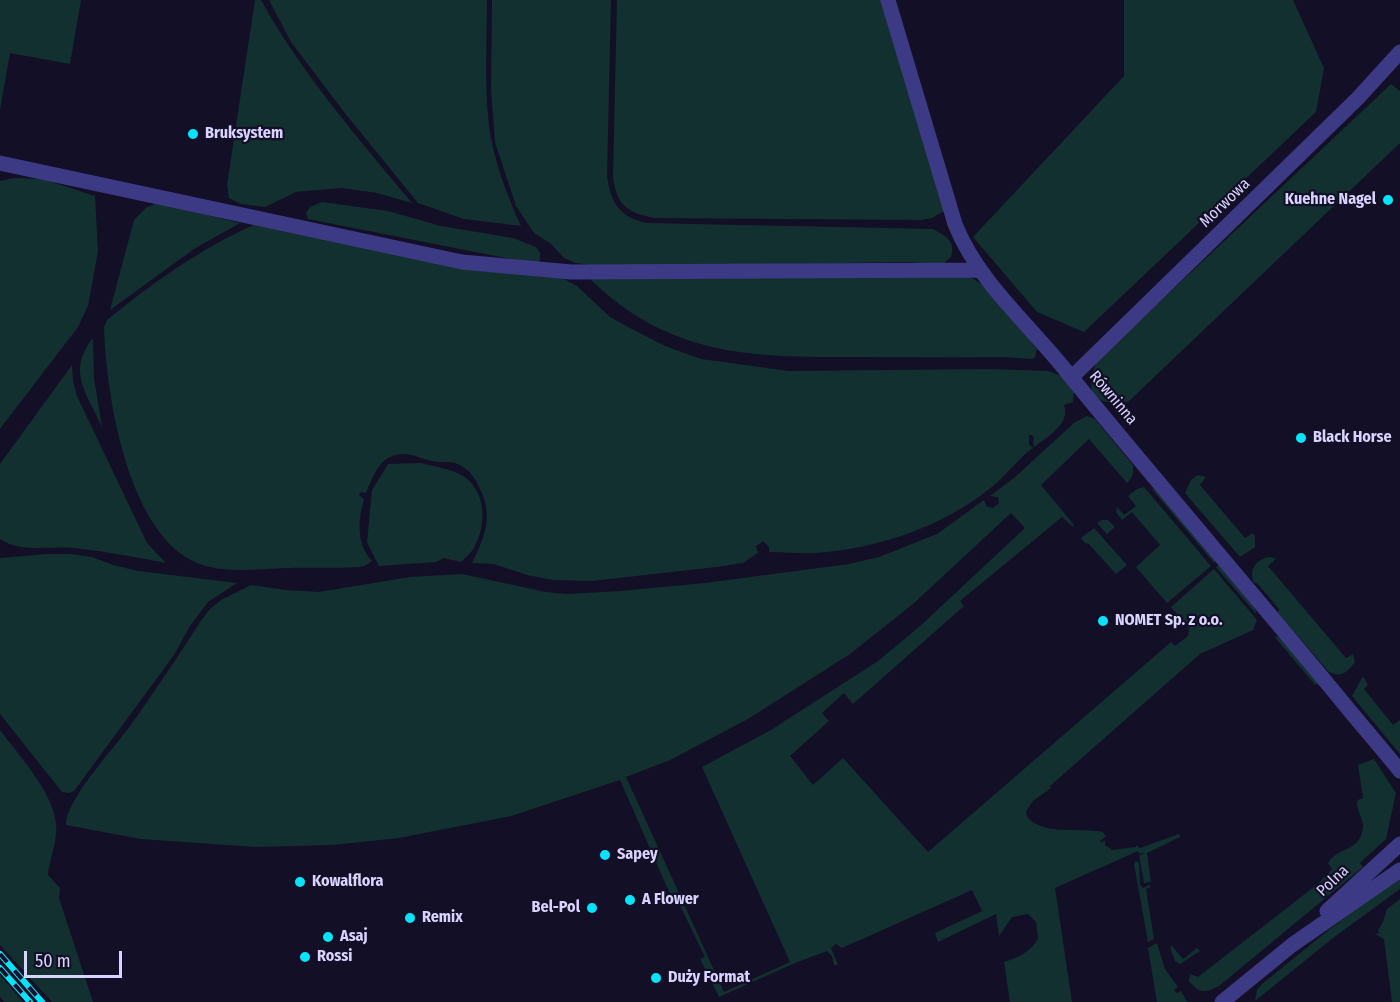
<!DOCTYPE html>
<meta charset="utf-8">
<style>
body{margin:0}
#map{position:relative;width:1400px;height:1002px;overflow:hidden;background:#130f26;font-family:"Fira Sans Condensed",sans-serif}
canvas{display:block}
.scale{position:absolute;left:24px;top:951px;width:98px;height:27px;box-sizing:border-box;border:3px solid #d9d4ff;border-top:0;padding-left:8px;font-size:18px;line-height:21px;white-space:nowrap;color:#d9d4ff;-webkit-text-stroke:4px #130f26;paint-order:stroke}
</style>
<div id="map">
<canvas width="1400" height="1002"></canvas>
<div class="scale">50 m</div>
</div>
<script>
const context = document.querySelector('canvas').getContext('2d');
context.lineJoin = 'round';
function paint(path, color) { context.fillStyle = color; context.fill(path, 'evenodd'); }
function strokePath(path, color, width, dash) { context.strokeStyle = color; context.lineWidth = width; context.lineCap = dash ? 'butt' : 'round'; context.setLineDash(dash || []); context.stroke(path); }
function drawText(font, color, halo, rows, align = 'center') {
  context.font = font + ' "Fira Sans Condensed",sans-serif'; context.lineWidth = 4.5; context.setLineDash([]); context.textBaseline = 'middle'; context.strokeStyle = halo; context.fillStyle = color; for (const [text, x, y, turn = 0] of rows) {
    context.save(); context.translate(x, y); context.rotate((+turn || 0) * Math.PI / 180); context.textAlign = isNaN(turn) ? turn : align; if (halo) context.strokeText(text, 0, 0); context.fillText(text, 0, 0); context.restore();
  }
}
paint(new Path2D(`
 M0,0H81L70,64L10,53L0,110Z
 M255,0H261C302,74 358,138 412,203L377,193L342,188L296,192L265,207L241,204L229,198L227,185Z
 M269,0H487C487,41 484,84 489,125C493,159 507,195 521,226L464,219L418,203L344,112L291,42Z
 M492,0H611L607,176C611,203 619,217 647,223L933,229C946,236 956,241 951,257L943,264L909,262L601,267L576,263L564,258L550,243L534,233L516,206L495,142L491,90Z
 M617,0H884L944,211L932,218L921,220L654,218C627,212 617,206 613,177Z
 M1124,0H1293L1324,68L1316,112L1084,332L1037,312L973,237L1124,76Z
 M1391,84L1400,91V143L1128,402C1120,402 1111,404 1103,401C1085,393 1090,371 1099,359Z
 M14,178L43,179L95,196L98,251L88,306L78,327L0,429V181Z
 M322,202L388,211L441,226L513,238L536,247L540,253V260L536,264L308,219L306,213L310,207Z
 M158,203L240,223L194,249L110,310L134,220L147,207Z
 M256,224L558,276L577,286L610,317L626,326L665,346L701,359L789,371L991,369L1048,371L1061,376L1074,392L1073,402L1064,405C1071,423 1048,437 1034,447L1033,442L1034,438L1032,435H1029V444L1033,448C1017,459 1008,474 993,486C945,526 878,549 815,553C800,554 785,552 769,552V547L763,541L756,546L758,553L743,563L716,567L592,581L553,580L527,575L494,564L472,563C486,535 494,514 478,485C474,476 466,466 455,463C448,461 440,463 432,461C417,457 402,449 388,458C377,464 371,481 366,493L361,492L359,495L364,499C358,520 356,544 372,561C369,563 367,565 364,566C358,569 300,567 287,568C260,569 232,573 206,566C128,545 106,394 104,327L107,320C154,282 201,248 256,224Z
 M968,276C994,288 1019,326 1037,349L1035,357L1032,359L1003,357C958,358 912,357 866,357C758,357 673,360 590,279Z
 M93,338L94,378L102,427C87,394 66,371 93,338Z
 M72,365L73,381L77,396L147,543L166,563C135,557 104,551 73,548C49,546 21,553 0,539V464Z
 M1087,416L1095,419L1133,465C1134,472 1133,478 1127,483L1089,439L1041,485L1074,525L1073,527L1062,517L960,601L964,606L853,704L844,693L822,713L829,721L790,756L813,785L843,758L928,852L1171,642L1175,646L1188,636L1189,629L1171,607L1214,569L1257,620L1253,630L1200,654L1050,786L1051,788L1033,801L1026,811L1027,817C1043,836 1081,827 1103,832L1106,836L1099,842L1105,841V845L1112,850L1136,847V845L1140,848L1179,834L1180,837L1147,853L1151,882L1144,883L1139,855L1145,853H1139L1138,851L1055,888L1072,1002H1010L1004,962C1019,957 1029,953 1038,939L1036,922L1028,914L1012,917L999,936L996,914L938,942L935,933L982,911L972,890L842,948L836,944L831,948L838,965H834L832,956L827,951L795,963L719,997L700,959L705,957L674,893L670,894L620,780L511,816L399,838L333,845L255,847L141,839L66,825C66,799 117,745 133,722C156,689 179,655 200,622L210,609L221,600L251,585L286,590L319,592L410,577L462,574L546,592L567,594L620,591L705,583L849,564L879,557L937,534L984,500L987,507L993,508L999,503L998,497L990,496L1014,478L1075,422ZM1011,513L1025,528L919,627L878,661L771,730L702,767L790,962L724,992L626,777L670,760L748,719L850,654L913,604Z
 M421,463C436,467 454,469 466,478C487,495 486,526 474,548C471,553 465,558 461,562L444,558L436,562L379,566L367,542L372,490L388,464Z
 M1198,475L1206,477L1200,485L1245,538L1253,533L1255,537V547L1240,557L1185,493L1191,480Z
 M1144,487L1211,566L1167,603L1136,567L1160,545L1132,512L1122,520L1116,512L1117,507L1124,515L1136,506L1128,496L1137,489Z
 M1151,488L1159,492L1216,561L1214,563Z
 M1102,520H1108L1115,527L1107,534L1097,523Z
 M1094,528L1127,565L1116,574L1088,543L1086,544L1081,538Z
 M47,554H71L92,557L113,565L138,571L237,583L208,602L190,626L174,655L74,791L69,793L62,792L0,714V558Z
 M1271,557L1276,559L1268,566L1346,658L1353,654L1355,662C1348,672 1341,678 1329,672L1278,613L1279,609L1257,583H1254C1248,569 1257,558 1271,557Z
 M1219,564L1254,607L1257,615L1216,567Z
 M1274,636L1278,637L1283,641L1319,683L1315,685Z
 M1363,676L1368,685L1364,689L1393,725L1400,720V754L1352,696Z
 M0,730C20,757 60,799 56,834C55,848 49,861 48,875L60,888L59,898L93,1002H52L0,945Z
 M1374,759L1396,793L1386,839L1360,863L1363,867L1219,986C1205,993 1199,994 1189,981L1190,974L1198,977L1319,883L1332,869L1328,863C1338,846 1362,852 1363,826C1363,818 1357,812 1357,803L1358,800L1363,798L1358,765Z
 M1136,861L1139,863L1140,885L1143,888L1149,885L1151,887L1146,889L1154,939L1148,942L1134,864Z
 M1400,877V889L1333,938L1255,1001L1257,990L1262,984L1331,928Z
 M1400,899V1002H1392L1384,939L1375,934L1379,933L1378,930L1383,922L1387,909Z
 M1157,943L1165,969L1178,987L1174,990L1177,993L1181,991L1187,1002H1157L1148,948Z
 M1172,946L1183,959L1197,948L1200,951L1180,964L1175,961L1170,947Z
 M0,975L23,1002H4L0,997Z`), '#12302f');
strokePath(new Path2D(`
 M888,0L955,224C978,282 1029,324 1067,372C1155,480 1247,586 1336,694C1357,720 1379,745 1400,771
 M0,163L462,262L571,272L979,270
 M1072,377L1358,98L1400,52`), '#3d3a85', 15);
strokePath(new Path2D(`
 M1327,911L1400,844
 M1222,1002L1292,945L1400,870`), '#3d3a85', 15);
const rail = new Path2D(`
 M0,954L42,1002
 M0,968L30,1002`);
strokePath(rail, '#00e5ff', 6);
strokePath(rail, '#130f26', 4, [11]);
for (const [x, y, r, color] of [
 [193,134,6,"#00e5ff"],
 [1388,200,6,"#00e5ff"],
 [1301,438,6,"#00e5ff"],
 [1103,621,6,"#00e5ff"],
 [605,855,6,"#00e5ff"],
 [300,882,6,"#00e5ff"],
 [630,900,6,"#00e5ff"],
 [592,908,6,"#00e5ff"],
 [410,918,6,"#00e5ff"],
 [328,937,6,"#00e5ff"],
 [305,957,6,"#00e5ff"],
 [656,978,6,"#00e5ff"]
]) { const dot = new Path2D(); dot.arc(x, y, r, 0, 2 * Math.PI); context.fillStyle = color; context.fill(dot); strokePath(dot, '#130f26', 2); }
drawText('bold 16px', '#d9d4ff', '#130f26', [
 ["Bruksystem",205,134],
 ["Kuehne Nagel",1376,200,"right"],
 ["Black Horse",1313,438],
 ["NOMET Sp. z o.o.",1115,621],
 ["Sapey",617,855],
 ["Kowalflora",312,882],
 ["A Flower",642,900],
 ["Bel-Pol",580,908,"right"],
 ["Remix",422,918],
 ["Asaj",340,937],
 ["Rossi",317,957],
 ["Duży Format",668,978]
], 'left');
drawText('16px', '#d9d4ff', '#130f26', [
 ["Morwowa",1225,203,-44],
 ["Równinna",1113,398,50],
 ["Polna",1333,881,-44]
]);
</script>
